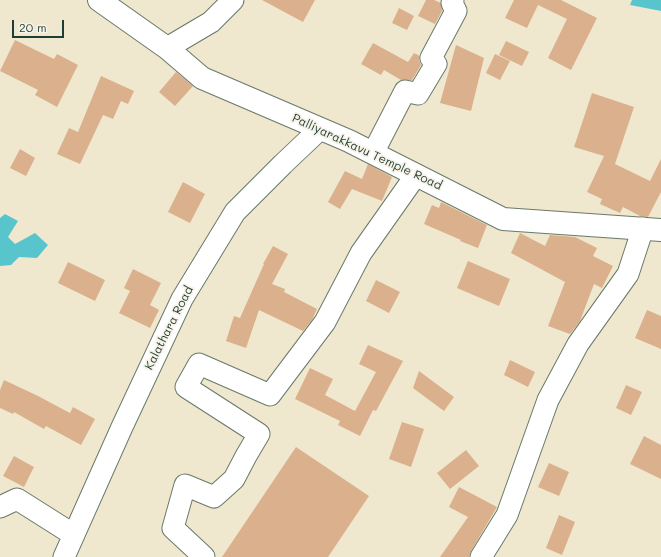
<!DOCTYPE html>
<style>
body{margin:0}
#map{position:relative;width:661px;height:557px;overflow:hidden;background:#f0e8ce;font-family:Mali,sans-serif}
canvas{display:block}
.scale{position:absolute;left:12px;top:20px;width:52px;height:18px;box-sizing:border-box;border:2px solid #1f3d34;border-top:0;padding-left:5px;font-size:12px;line-height:14px;white-space:nowrap;color:#1f3d34;-webkit-text-stroke:3px #f7f3e8;paint-order:stroke}
</style>
<div id="map">
<canvas width="661" height="557"></canvas>
<div class="scale">20 m</div>
</div>
<script>
const context = document.querySelector('canvas').getContext('2d');
context.lineJoin = 'round';
function paint(path, color) { context.fillStyle = color; context.fill(path, 'evenodd'); }
function strokePath(path, color, width, dash) { context.strokeStyle = color; context.lineWidth = width; context.lineCap = dash ? 'butt' : 'round'; context.setLineDash(dash || []); context.stroke(path); }
function drawText(font, color, halo, rows, align = 'center') {
  context.font = font + ' Mali,sans-serif'; context.lineWidth = 3.5; context.setLineDash([]); context.textBaseline = 'middle'; context.strokeStyle = halo; context.fillStyle = color; for (const [text, x, y, turn = 0] of rows) {
    context.save(); context.translate(x, y); context.rotate((+turn || 0) * Math.PI / 180); context.textAlign = isNaN(turn) ? turn : align; if (halo) context.strokeText(text, 0, 0); context.fillText(text, 0, 0); context.restore();
  }
}
paint(new Path2D(`
 M632,0H661V11L630,5Z
 M5,214L18,221L8,237L15,244L35,233L48,245L37,258L19,257L11,265L0,266V218Z`), '#58c5cd');
paint(new Path2D(`
 M262,0H315L303,22Z
 M426,0H434L441,3L442,11L435,24L418,16Z
 M514,0H561L597,18L571,70L548,58L567,19L538,5L527,28L505,18Z
 M399,8L414,16L407,30L392,23Z
 M15,40L54,59L57,54L78,65L57,107L35,95L38,90L0,71Z
 M506,41L529,52L522,66L499,55Z
 M373,43L408,62L414,53L420,56L419,60L421,65L412,80H401L384,70L381,75L361,64Z
 M456,45L484,58L471,111L440,103Z
 M495,54L510,61L500,80L486,73Z
 M176,72L193,86L175,106L159,92Z
 M101,76L134,91L128,104L121,101L113,119L103,115L80,164L57,154L69,128L78,132Z
 M592,93L634,107L615,164L650,181L661,159V192L648,217L640,216L623,207L620,213L600,204L602,199L587,192L604,156L574,147Z
 M20,149L35,158L26,176L10,168Z
 M368,164L392,177L382,201L352,189L340,209L328,202L345,171L362,179Z
 M183,182L205,194L190,223L168,212Z
 M441,202L487,225L478,248L460,241L461,240L424,224L432,205L439,208Z
 M520,233L545,246L550,235L575,237L597,248L593,256L613,266L602,288L594,284L580,321L570,334L548,326L565,282L511,253Z
 M273,246L288,254L272,284L285,289L284,292L317,309L312,320L303,331L259,310L246,348L226,341L234,316L240,318L264,264H263Z
 M468,261L510,279L499,306L457,288Z
 M68,262L105,280L95,301L58,283Z
 M133,269L161,283L150,305L159,310L150,328L119,313L130,291L124,288Z
 M376,280L400,292L389,313L366,301Z
 M647,310L661,316V349L635,338Z
 M368,345L403,361L376,411L373,410L360,436L338,425L340,421L295,399L310,368L333,379L325,395L355,411L376,372L359,364Z
 M510,360L535,372L528,387L504,375Z
 M419,371L454,397L444,411L413,388Z
 M4,380L38,396L70,413L73,407L95,419L81,445L46,426L44,429L14,412L13,414L0,408V390Z
 M626,385L642,392L631,415L616,408Z
 M402,422L424,429L411,467L389,459Z
 M644,436L661,445V479L630,464Z
 M296,447L369,496L328,557H222Z
 M466,450L479,466L450,489L437,473Z
 M14,456L34,467L24,487L3,476Z
 M549,463L569,472L559,496L538,487Z
 M459,487L497,507L471,551L469,557H440L468,517L449,507Z
 M559,515L575,522L562,555L546,548Z`), '#dab08d');
const minor = new Path2D(`
 M167,48L211,22L233,0
 M373,153L405,91L418,94L436,64L431,58L456,11L452,3L453,0
 M0,507L17,499L74,535
 M64,557L122,427L182,299L235,212L283,164L320,129
 M204,557L173,528L185,485L214,497L234,479L246,456L259,434L186,387L199,364L270,395L325,322L361,253L416,175
 M481,557L507,515L548,400L578,344L628,274L643,228`);
const tertiary = new Path2D(`
 M99,0L167,48L202,78L349,141L503,219L661,230`);
strokePath(minor, '#68796a', 23);
strokePath(tertiary, '#68796a', 24);
strokePath(minor, '#fff', 21);
strokePath(tertiary, '#fff', 22);
drawText('12px', '#1f3d34', '#f7f3e8', [
 ["Palliyarakkavu Temple Road",367,152,25],
 ["Kalathara Road",169,328,-63]
]);
</script>
